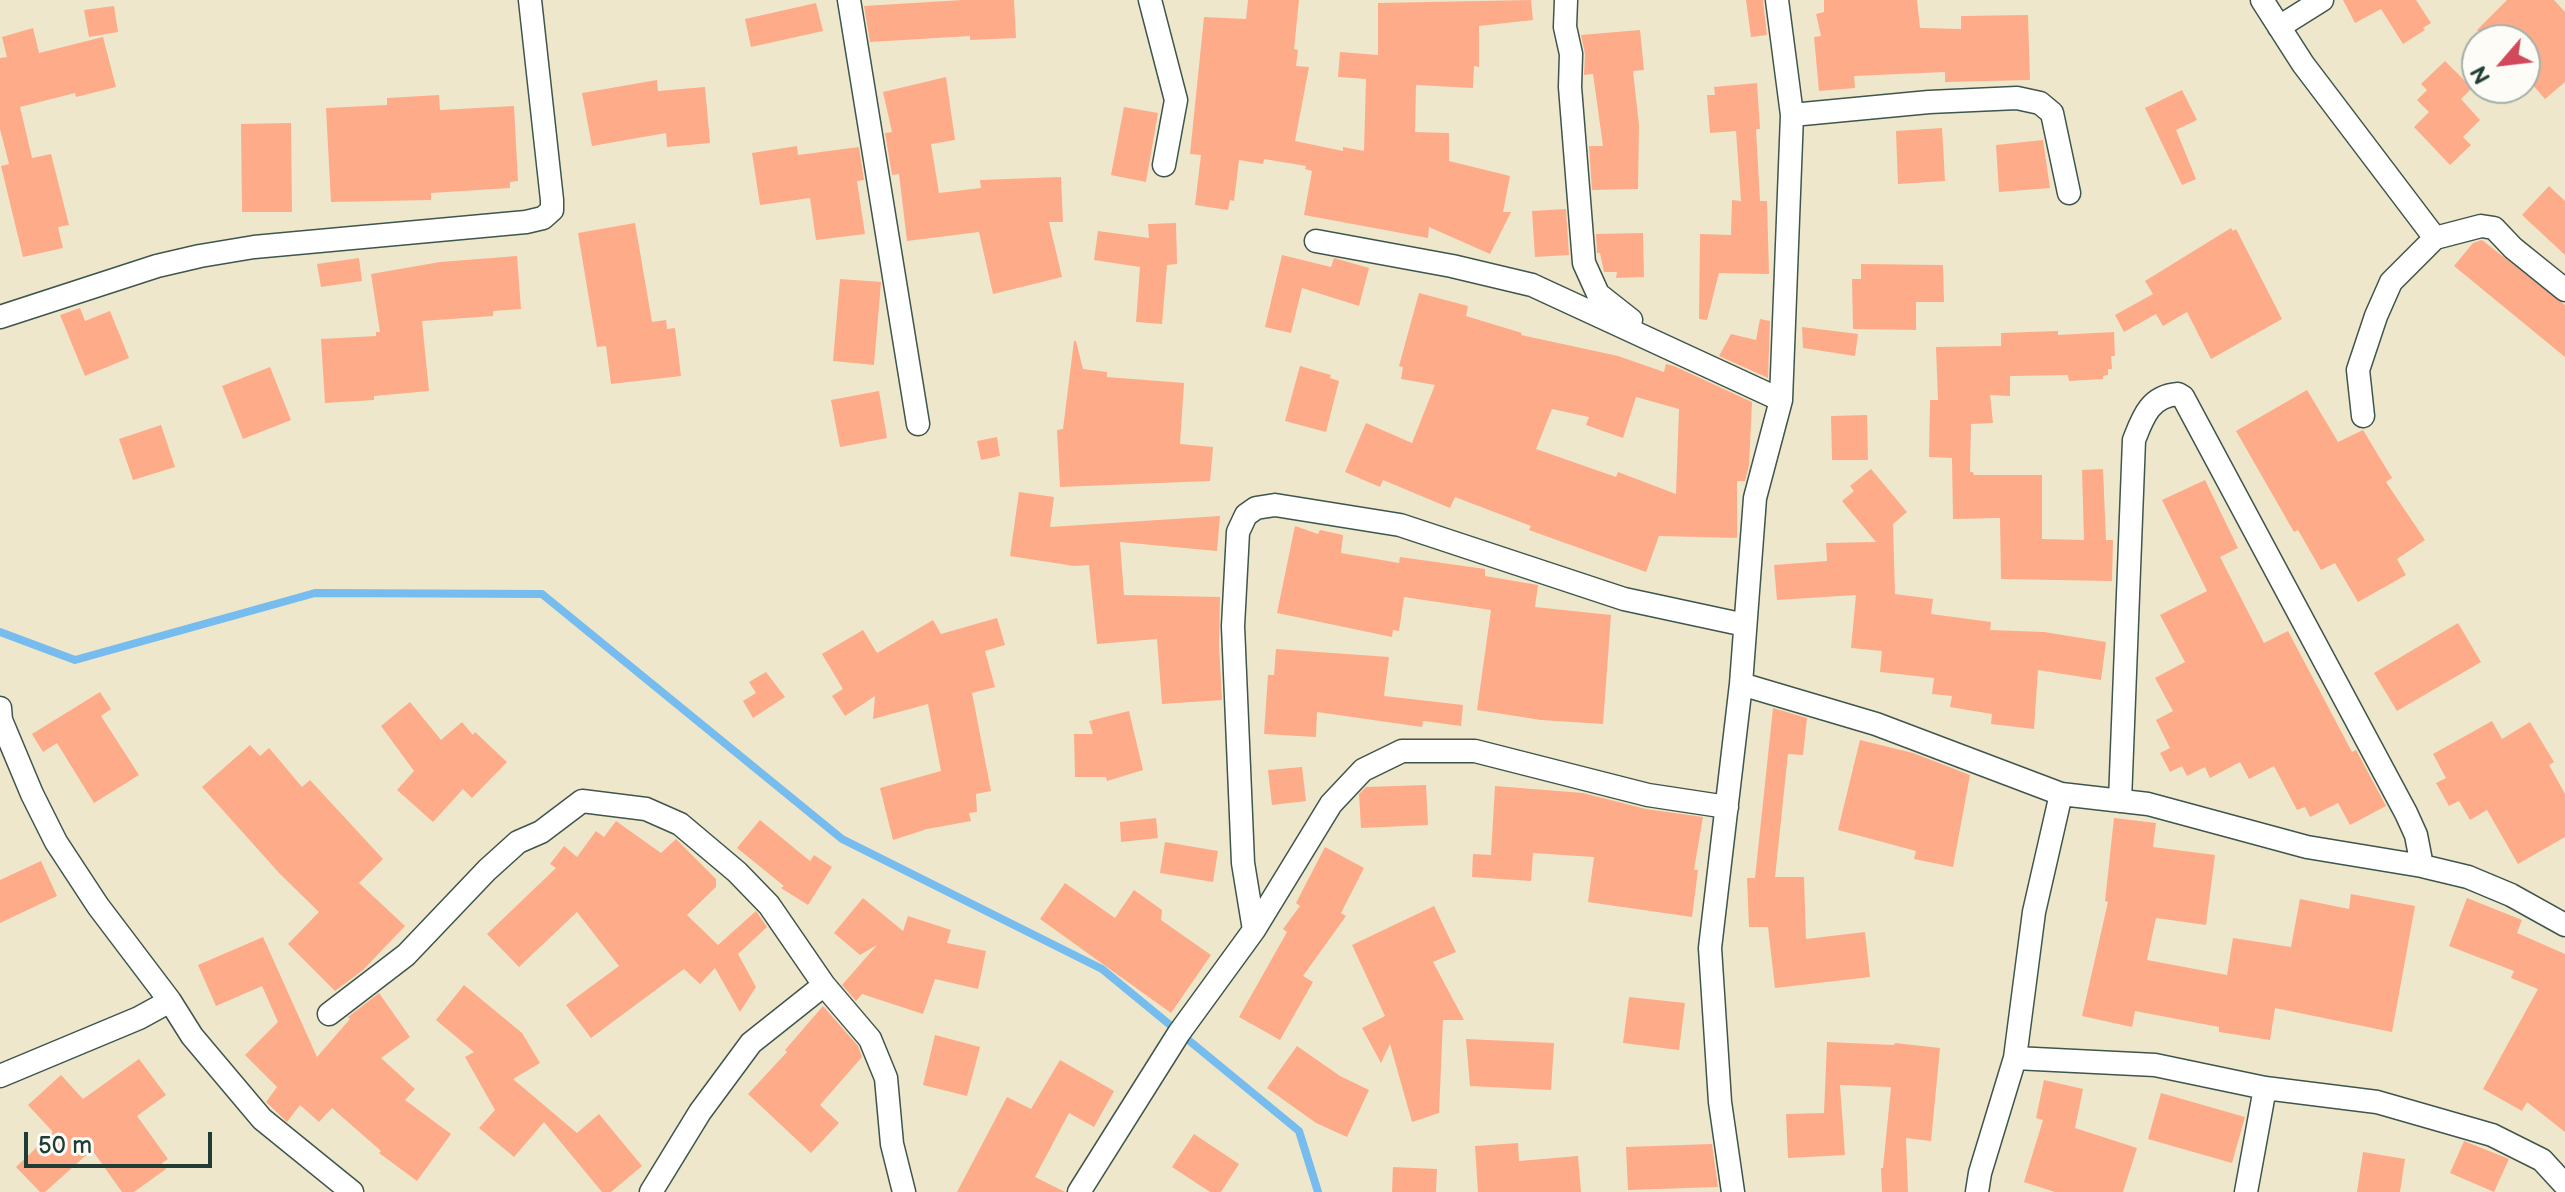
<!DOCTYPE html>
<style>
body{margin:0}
#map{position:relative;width:2565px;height:1192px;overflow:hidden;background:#efe7cb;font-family:"Balsamiq Sans",sans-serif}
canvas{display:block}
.north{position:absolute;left:2461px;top:24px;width:80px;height:80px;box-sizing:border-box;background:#fdfcf7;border:2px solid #a4b0a9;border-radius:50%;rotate:242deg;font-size:22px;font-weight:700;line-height:32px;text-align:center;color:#1f3d34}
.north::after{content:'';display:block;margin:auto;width:28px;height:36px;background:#d1495b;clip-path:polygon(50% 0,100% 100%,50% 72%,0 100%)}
.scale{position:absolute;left:24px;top:1132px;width:188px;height:36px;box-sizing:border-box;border:4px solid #1f3d34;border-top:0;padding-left:10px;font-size:24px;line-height:28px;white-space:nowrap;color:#1f3d34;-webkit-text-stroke:6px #fdfcf7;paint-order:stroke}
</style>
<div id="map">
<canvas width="2565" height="1192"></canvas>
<div class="north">N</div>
<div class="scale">50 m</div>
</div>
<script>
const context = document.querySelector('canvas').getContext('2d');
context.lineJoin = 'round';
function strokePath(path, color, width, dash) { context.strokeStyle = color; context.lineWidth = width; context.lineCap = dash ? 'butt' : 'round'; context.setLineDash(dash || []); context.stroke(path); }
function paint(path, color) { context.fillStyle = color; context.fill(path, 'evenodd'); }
strokePath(new Path2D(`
 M0,632L75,660L315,593L542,594L842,839L1102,969L1299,1131L1318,1192`), '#77bcee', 8);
paint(new Path2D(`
 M963,0H1014L1016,38L970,40V36L870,42L864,6Z
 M1248,0H1299L1294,49L1298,50L1296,66L1309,67L1295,141L1343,151V147L1364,151L1366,79L1338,77L1340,52L1378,55V3L1531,0L1533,20L1479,26V67L1474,66L1473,88L1416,85L1415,132L1449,133V161L1510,176L1503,212H1511L1490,254L1429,227L1428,238L1304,215L1312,171L1305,169L1306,166L1264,159L1263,164L1239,160L1234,201L1230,200L1228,210L1195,205L1201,155L1190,154L1204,17L1246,19Z
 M1746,0H1763L1767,35L1751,37Z
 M1824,0H1917L1920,28L1961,29V16L2028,15L2030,80L1945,82V72L1854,76L1855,88L1819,91L1814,37L1821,36L1816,14L1824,12Z
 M2343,0H2416L2431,23L2423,28L2425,30L2403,44L2381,9L2355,23Z
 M2507,0H2554L2565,12V82L2545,99L2525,76V40H2486L2477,30Z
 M816,3L823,31L751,47L745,19Z
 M114,6L118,32L89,37L84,10Z
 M33,28L39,53L103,37L116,87L76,97L75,93L20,107L32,158L51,154L69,225L58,227L63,248L23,257L1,166L9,164L0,129V58L7,57L2,37Z
 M1640,30L1644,70L1633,71L1639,125L1638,189L1592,190L1589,146H1603L1593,74L1584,75L1585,54L1581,35Z
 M2445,61L2472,88L2461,99L2480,120L2463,137L2471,145L2450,165L2414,127L2429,112L2417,100L2427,90L2421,84Z
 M946,77L955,140L931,144L939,193L981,188L980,180L1061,177L1063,222H1049L1062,277L993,294L979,232L907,241L899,174L892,175L885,133L892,132L883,92Z
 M657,80L658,91L705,87L710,143L667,147L666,133L592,146L582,93Z
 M1757,83L1760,129H1756L1760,201H1767L1769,274L1719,273L1707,320L1699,319L1700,234L1731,235L1732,200L1741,201L1736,131L1710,133L1707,95H1715L1714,87Z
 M2182,90L2197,120L2176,130L2196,179L2182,185L2145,108Z
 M439,95L440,110L514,106L518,181L510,182V188L431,193V200L331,202L326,108L387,105V98Z
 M1124,107L1158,113L1146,182L1111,175Z
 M291,123L292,212H242L241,124Z
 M1942,128L1945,181L1898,184L1896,131Z
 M2043,140L2050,188L1999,192L1996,145Z
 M797,146L798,155L859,147L864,180L857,181L865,234L816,240L810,198L760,205L752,153Z
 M2549,186L2565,201V255L2522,215Z
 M1566,209L1569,255L1535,257L1532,211Z
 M635,223L652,322L666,320L667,329L675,328L681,376L611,384L606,346L597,347L578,233Z
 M1176,223L1177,264L1167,265L1162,324L1136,322L1140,267L1094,260L1098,231L1149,238L1148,224Z
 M2231,228L2233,231L2236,229L2282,319L2211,359L2187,312L2163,326L2156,314L2124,332L2115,315L2153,294L2145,281Z
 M1643,233L1644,277L1616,278L1617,272H1604L1600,253H1597L1596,234Z
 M2482,240L2565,305V357L2454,266L2473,243Z
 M1282,255L1331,267L1334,258L1369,268L1359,306L1302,288L1291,333L1265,327Z
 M517,256L521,309L493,311V316L422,321L429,391L374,396V400L325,403L321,339L376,336V332H380L371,274L440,262Z
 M359,258L362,281L321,287L317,264Z
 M1861,264L1943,265L1944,302H1916V330L1853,329L1852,279H1861Z
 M840,279L881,282L874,365L833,361Z
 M1419,293L1468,306L1466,316L1522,333L1521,335L1618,356L1664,372L1666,364L1674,366L1752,402L1749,465L1745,481H1737V538L1659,536L1646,572L1529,530L1531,526L1455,497L1450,508L1383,480L1380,487L1345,472L1366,423L1412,443L1435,385L1401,379L1403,367L1399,366ZM1636,397L1679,409L1676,494L1618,472L1616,477L1536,449L1552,409L1589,417L1586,425L1623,438Z
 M80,308L85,321L110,311L129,358L85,376L60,315Z
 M1760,319L1770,321L1768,378L1719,356L1731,334L1756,340Z
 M1802,327L1858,334L1855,356L1803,348Z
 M2058,331V335L2114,332L2115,356H2111L2112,369H2108V375L2103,376V379L2069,381L2068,375L2010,376V396L1990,395L1993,423L1971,424L1970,472H1973L1974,475H2042V539L2084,540L2082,470L2103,469L2106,540H2113L2112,581L2001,579L2000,518L1953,519L1952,458L1929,457L1930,400H1938L1936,347L2001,346V333Z
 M1074,341H1076L1083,369L1107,372V377L1184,383L1180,444L1213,447L1210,481L1060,487L1057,430L1063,429Z
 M1300,366L1331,375L1330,378L1339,381L1326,432L1285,421Z
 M270,367L291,420L243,439L222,386Z
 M2307,390L2338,442L2363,430L2392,478L2386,482L2425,540L2397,559L2406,575L2358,602L2335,563L2321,570L2298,530L2294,532L2236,431Z
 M879,391L887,438L840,447L831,400Z
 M1867,415L1868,460H1832L1831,416Z
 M161,425L175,467L133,480L119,439Z
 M997,437L1000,456L981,460L977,441Z
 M1871,469L1907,512L1893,524L1895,594L1933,599L1931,614L1991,622L1990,630L2044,632L2106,642L2101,680L2038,670L2034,729L1991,724L1992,714L1950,707L1952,696L1932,694L1934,678L1880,672L1882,651L1851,648L1856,595L1777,600L1774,565L1827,561L1826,543L1876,542L1842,501L1854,491L1850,486Z
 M2205,480L2238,548L2220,557L2264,643L2288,631L2352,752L2356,750L2386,806L2350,825L2338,803L2310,817L2305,807L2297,810L2274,766L2249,779L2240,762L2210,778L2205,767L2187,776L2182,766L2170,772L2160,753L2170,748L2156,720L2173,711L2155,678L2185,662L2160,615L2207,591L2162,500Z
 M1019,492L1054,497L1050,527L1220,516L1217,551L1120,542L1124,595L1220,597L1219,645L1222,700L1162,704L1157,639L1097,644L1089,565L1074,566L1010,556Z
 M1295,526L1318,534L1320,530L1343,535L1341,553L1399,563L1400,557L1485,569V576L1538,585L1535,607L1611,615L1603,724L1541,720L1477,710L1491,610L1404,597L1399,631L1393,630L1392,637L1277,613Z
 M997,618L1005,645L985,651L995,687L972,693L991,791L976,794L977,812L969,813L971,821L927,829L893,840L880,788L941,771L928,704L873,719L875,696L845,716L832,696L843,689L822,654L863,630L877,653L933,620L941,634Z
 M2458,623L2481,662L2397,711L2374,673Z
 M1276,649L1389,657L1384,696L1463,705L1461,726L1423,721L1422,727L1317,712L1316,737L1264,734L1268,675H1274Z
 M766,672L785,697L753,718L743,701L756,693L749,682Z
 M100,692L111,709L101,716L139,775L94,803L57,743L43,752L32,734Z
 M410,702L441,740L462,722L473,735L475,732L507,762L472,798L463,789L433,822L397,790L414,771L381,726Z
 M1773,708L1807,718L1803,755L1788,754L1775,877H1804L1806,939L1865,932L1870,977L1775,988L1768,927H1749L1747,878H1755Z
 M1129,711L1143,770L1107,781L1106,777H1075L1074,734H1093L1089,721Z
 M2492,721L2502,739L2530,722L2554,762L2549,765L2565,794V837L2518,864L2487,810L2470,820L2459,801L2449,806L2436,783L2446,778L2433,754Z
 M1860,740L1913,753L1970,775L1953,867L1914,859L1916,851L1838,830Z
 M250,745L260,756L269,748L302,787L310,780L383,859L359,883L405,926L363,970L335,991L288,944L319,912L280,874L202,787Z
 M1302,767L1306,801L1272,805L1268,770Z
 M1426,785L1428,825L1361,828L1359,794L1366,787Z
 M1495,786L1583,793L1646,809L1703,817L1694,870H1698L1692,917L1588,902L1594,857L1533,853L1531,881L1472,877L1473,854L1491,855Z
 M1156,818L1158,838L1121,842L1120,822Z
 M2114,818L2156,823L2153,847L2215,855L2206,925L2156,918L2147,960L2227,975L2233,938L2291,947L2300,899L2349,909L2351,894L2415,906L2392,1032L2275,1008L2270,1040L2219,1032V1027L2135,1011L2132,1027L2082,1016L2108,902L2105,901Z
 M760,820L810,861L814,855L832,867L808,905L781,888L784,886L737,848Z
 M616,821L661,853L676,839L716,879V887L687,915L718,945L756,911L767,927L738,954L756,987L740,1012L715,968L700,984L684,969L591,1038L566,1005L619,966L577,912L519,967L487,934L556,868L550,864L564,846L577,857L596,831L604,837Z
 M1165,842L1218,851L1213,882L1160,873Z
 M1325,847L1364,868L1341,913L1346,916L1303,976L1313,982L1280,1040L1239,1017L1287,932L1283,929L1300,906L1296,903Z
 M41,861L57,896L0,923V880Z
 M1065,883L1115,918L1134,890L1162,910L1161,920L1211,955L1171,1013L1040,919Z
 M863,898L903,931L908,916L951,930L947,943L986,951L978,989L935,979L923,1014L862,994L856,1001L842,985L877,945L860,955L834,933Z
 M2467,898L2522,920L2517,933L2565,954V1132L2527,1102L2522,1111L2483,1089L2538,989L2511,978L2514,971L2449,946Z
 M1434,906L1456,952L1433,962L1464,1020H1443L1439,1113L1412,1122L1390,1044L1381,1063L1362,1028L1385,1016L1352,945Z
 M263,937L317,1057L350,1019L348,1017L379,993L410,1037L381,1058L415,1089L405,1100L451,1134L417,1181L379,1153L381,1151L332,1108L319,1122L300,1105L287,1122L266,1102L277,1087L245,1055L278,1022L262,986L216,1006L198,965Z
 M464,985L522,1033L540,1063L513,1079L577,1133L599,1114L642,1166L611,1192H602L544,1122L514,1157L479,1128L495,1110L465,1057L474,1052L436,1020Z
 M1629,997L1685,1003L1679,1050L1623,1043Z
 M823,1006L858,1046L862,1057L820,1105L839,1123L811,1153L748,1094L787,1052L785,1050Z
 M935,1035L980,1047L967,1096L923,1085Z
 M1466,1039L1554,1043L1551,1090L1470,1086Z
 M1827,1042L1894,1045L1895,1043L1940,1048L1931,1141L1906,1138L1908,1192H1882L1881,1168H1883L1891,1087L1840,1085L1845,1155L1788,1158L1786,1114L1824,1113Z
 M1297,1046L1340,1076L1369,1090L1347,1137L1316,1123L1267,1088Z
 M139,1059L166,1095L137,1116L168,1159L162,1163L166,1169L134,1192H122L92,1150L45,1192H40L16,1167L53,1132L28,1105L61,1075L83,1099Z
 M1060,1060L1114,1091L1094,1127L1069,1113L1035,1177L1065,1192H957L1007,1097L1031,1109Z
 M2044,1080L2083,1089L2075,1128L2137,1148L2123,1192H2055L2024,1182L2043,1120L2036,1118Z
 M2161,1093L2245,1117L2232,1163L2148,1139Z
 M1194,1134L1239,1164L1221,1192H1210L1172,1167Z
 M2464,1141L2509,1159L2494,1192L2450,1173Z
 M1518,1143L1519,1161L1578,1156L1581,1192H1478L1475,1146Z
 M1712,1144L1718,1187L1628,1190L1626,1147Z
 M2363,1152L2405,1159L2400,1192H2357Z
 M1393,1167L1437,1169L1436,1192H1392Z`), '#feab8a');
const street = new Path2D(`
 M849,0L918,424
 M1150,0L1176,100L1164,165
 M1566,0L1565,27L1571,54L1570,87L1584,263L1598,294L1631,320
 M2262,0L2303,64L2435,238
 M2279,27L2322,0
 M1792,115L1929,102L2017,98L2040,103L2052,113L2069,193
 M1316,241L1452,266L1532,285L1781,400
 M0,317L157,266L200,256L254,247L526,222L543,218L552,210V200L530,0
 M2363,416L2358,370L2376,316L2391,282L2435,238L2481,226L2494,228L2513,248L2565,290
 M1741,684L1876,724L2061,794L2148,804L2307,847L2422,866L2468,877L2511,895L2565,925
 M0,708L1,720L32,794L56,842L98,906L170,1001L192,1036L262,1119L352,1192
 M2120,801L2134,440C2143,417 2150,396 2178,394L2183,397L2406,813L2416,835L2422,866
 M1254,930L1243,863L1233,626L1238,532L1246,515L1256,508L1275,505L1400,525L1624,599L1745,625
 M329,1014L406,955L487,870L518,842L541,832L582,801L646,809L680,824L737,872L769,905L824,985L870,1039L886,1078L892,1144L904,1192
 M2015,1058L2155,1065L2265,1088L2377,1102L2492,1135L2542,1160L2565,1185
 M0,1076L139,1018L170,1001
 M651,1192L700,1112L751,1043L824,985
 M1079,1192L1179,1033L1254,930L1331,804L1363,770L1402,751H1475L1648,795L1727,807
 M1733,1192L1720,1102L1710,948L1741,684L1755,498L1781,400L1792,115L1777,0
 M1977,1192L1980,1173L2015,1058L2034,912L2061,794
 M2246,1192L2265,1088`);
strokePath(street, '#3e564b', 25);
strokePath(street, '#fff', 22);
</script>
